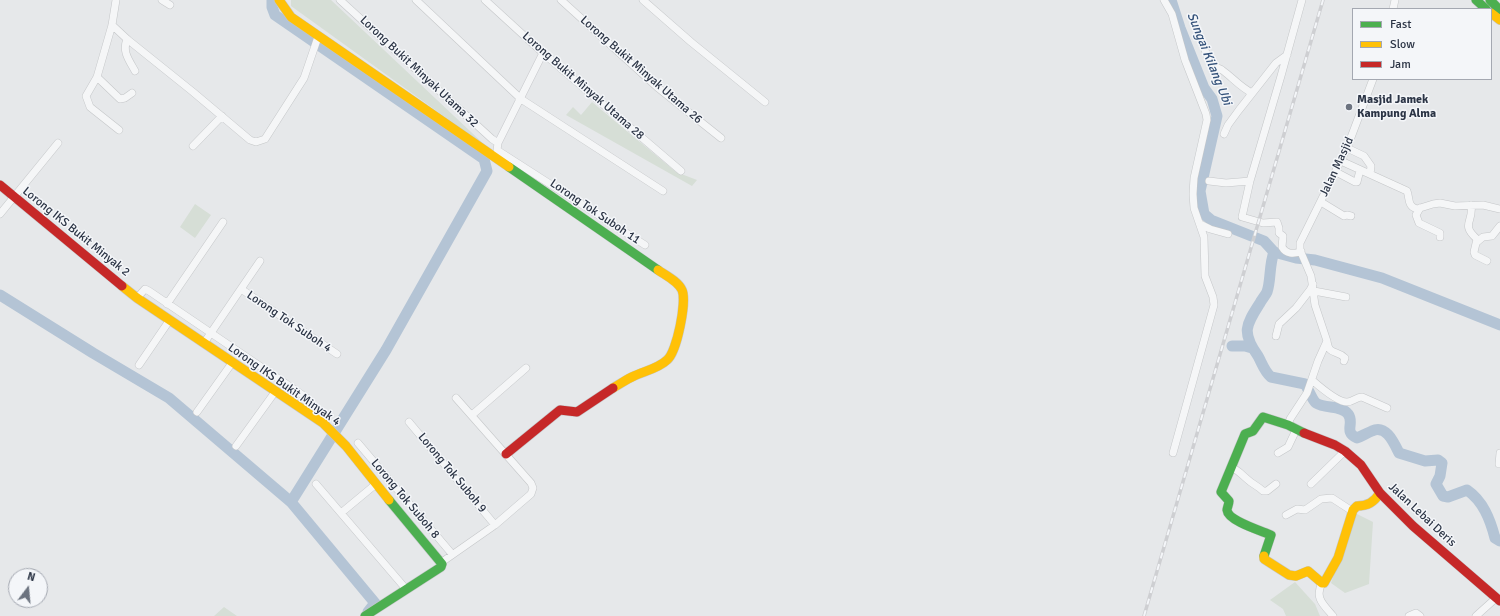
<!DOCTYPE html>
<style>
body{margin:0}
#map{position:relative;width:1500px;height:616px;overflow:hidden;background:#e6e8ea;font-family:Signika,sans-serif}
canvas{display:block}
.legend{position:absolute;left:1352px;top:8px;width:140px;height:72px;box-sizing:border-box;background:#f4f6f9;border:1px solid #a4a8b1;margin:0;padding:5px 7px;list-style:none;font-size:12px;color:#2b3445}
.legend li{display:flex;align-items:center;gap:8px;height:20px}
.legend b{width:20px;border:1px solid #a4a8b1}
.north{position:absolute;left:8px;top:568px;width:40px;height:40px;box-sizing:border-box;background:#f4f6f9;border:1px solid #a4a8b1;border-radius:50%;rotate:16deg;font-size:11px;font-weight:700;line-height:16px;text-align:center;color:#2b3445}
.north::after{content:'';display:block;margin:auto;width:14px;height:18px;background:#6c737f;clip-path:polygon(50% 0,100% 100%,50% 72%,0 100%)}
</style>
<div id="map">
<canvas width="1500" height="616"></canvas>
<ul class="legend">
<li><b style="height:5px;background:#4caf50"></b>Fast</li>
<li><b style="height:5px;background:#ffc107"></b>Slow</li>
<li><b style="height:5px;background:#c62828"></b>Jam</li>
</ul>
<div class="north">N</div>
</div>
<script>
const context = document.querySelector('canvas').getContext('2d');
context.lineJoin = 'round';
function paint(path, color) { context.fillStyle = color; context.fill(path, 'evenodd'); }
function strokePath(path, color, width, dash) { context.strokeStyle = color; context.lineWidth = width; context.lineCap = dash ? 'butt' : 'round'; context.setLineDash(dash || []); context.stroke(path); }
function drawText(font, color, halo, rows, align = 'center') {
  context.font = font + ' Signika,sans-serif'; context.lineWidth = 3; context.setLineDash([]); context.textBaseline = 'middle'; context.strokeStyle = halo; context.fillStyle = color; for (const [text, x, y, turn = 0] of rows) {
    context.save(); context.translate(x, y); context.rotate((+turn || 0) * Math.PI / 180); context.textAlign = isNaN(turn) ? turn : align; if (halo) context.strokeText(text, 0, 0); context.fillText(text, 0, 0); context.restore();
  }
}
paint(new Path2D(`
 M291,0H331L488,148L291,6Z
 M592,102L676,172L697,180L692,186L566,115L573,107L581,115Z
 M195,204L211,215L195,238L180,227Z
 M1355,513L1373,522L1369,584L1345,593L1331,583Z
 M1295,582L1315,604L1320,616H1286L1283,609L1270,600Z
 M224,607L237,616H214Z`), '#d6ded6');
strokePath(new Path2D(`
 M272,0V7L275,15L484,159L487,171L386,350L291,502
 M1171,0L1180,28L1204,88L1212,99L1217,116L1200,191L1204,214L1211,220L1264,241L1274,252C1269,265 1271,281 1267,292C1265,296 1262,299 1260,303C1246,325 1241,332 1258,356C1262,363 1264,371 1271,377L1305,384C1308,389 1313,401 1316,403C1325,409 1342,405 1348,414C1355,423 1343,432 1357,438C1362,436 1367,433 1372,431C1386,424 1394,443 1399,453L1425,461L1438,460L1442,463L1440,476L1436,484L1443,496L1448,497L1467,490C1483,501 1490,519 1495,538L1500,541
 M1274,252L1296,258L1315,260L1382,278L1500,325
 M0,295L93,353L169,398L291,502L375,603L368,612V616
 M1232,346H1245L1252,348`), '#b4c4d5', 11);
const street = new Path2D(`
 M116,0L112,25L97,77L86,96L90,107L119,130
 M162,0L170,5
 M340,0L492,139L498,143
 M416,0L521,99L663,191
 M485,0L543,53L681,171
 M561,0L657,87L721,138
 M643,0L691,42L765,102
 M1164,0L1172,14L1185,60L1206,114L1207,120L1194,178L1193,194L1194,208L1204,237L1205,276L1213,297L1214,305L1173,453
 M1393,9L1395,0
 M112,25L127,39L193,92L250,140L256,142L265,139L304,78L318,37
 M127,39C122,52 129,60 135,71
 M1203,45C1206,52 1208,60 1213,65C1216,68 1219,68 1222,70C1232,77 1240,87 1252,93
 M543,53L498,143L497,150L645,245
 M97,77L120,99L125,98L132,93
 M1224,134L1228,125L1239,110L1276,63L1287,55
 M193,146L222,116
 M1347,148L1364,156L1371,166L1370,174
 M1341,161L1407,191C1410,199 1407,206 1417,209L1433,204L1440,203L1455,206L1483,205L1500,209
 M1336,172L1355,182H1357L1360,170
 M1209,181L1226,183L1250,181L1281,76L1302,0
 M1250,181L1242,217L1263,223L1277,222L1279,228V233L1283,236L1282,247C1286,254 1294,255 1301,251
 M1321,202L1344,216L1347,215L1351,216
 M1471,205C1474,222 1460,224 1477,239L1474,252L1475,255L1487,261
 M1420,208L1416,215L1419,223L1440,233V237
 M0,214L58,143
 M1200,224L1210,229L1228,234
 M1477,242L1483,237L1492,236L1500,226
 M241,289L337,354
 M1314,291L1346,297
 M137,298L145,289L149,291L307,398
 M167,304L223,222
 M1276,336L1279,324L1296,308L1310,290L1313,284
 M1327,341C1329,356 1336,349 1345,358L1344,361
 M204,343L260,261
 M139,365L169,321
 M1312,380C1320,387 1337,402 1347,402C1353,402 1356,397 1362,397L1387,408
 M197,412L232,363
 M472,415L526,368
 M409,422L495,525
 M1288,425L1290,419L1307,393L1318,361L1327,341L1315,305L1311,276L1300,250V243L1347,148L1373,79
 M358,443L452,554
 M236,446L275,392
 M1278,453L1288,447L1296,430
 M1499,464L1500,453
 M1231,467C1238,470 1241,474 1247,479C1252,484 1258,486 1263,491H1267L1276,484
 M316,484L406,589
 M1311,484L1345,451
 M341,513L376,484
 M1286,515L1297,509L1305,510L1321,499L1332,498L1352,511
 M442,562L495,525L531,494L533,488L531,483L456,398
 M1322,583C1314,598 1324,605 1333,616
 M1409,616L1416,613L1420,616
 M1476,616L1496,598`);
const fast = new Path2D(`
 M1476,0L1486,9
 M1490,0L1500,10
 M509,167L658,270
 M1264,556L1271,535C1262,531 1228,521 1227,510C1227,508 1229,504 1229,501L1221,492L1245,434L1253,431L1263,417L1288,425L1304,433
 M365,616L441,567L442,564L389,500`);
const slow = new Path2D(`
 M279,0L291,17L509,167
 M1491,13L1500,20
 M122,286L137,298L323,423L346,446L389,500
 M613,388C620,384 627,379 634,376C645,371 659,368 667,360C677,352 687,301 682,290C678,281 665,275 658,270
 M1264,556V559L1289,575L1296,576L1308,571L1322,583H1324L1338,558L1353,510L1357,506C1368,506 1374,502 1380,493`);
const jam = new Path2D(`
 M0,185L122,286
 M1304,433L1335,445L1345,451L1361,465L1380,493L1413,526L1500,601
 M506,454L560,410L577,412L613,388`);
strokePath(street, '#c4c6c8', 8);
strokePath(fast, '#c4c6c8', 10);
strokePath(slow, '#c4c6c8', 10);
strokePath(jam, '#c4c6c8', 10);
strokePath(street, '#f5f6f7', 7);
strokePath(fast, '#4caf50', 9);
strokePath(slow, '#ffc107', 9);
strokePath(jam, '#c62828', 9);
const rail = new Path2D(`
 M1144,616L1323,0`);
strokePath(rail, '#cecfd2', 3.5);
strokePath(rail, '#f4f6f9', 2, [6]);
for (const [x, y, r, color] of [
 [1349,107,4,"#6c737f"]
]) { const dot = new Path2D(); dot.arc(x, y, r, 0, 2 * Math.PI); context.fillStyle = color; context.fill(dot); strokePath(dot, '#f4f6f9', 1.5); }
drawText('12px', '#2b3445', '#f4f6f9', [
 ["Lorong Bukit Minyak Utama 26",641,70,41],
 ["Lorong Bukit Minyak Utama 32",419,72,43],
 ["Lorong Bukit Minyak Utama 28",583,86,41],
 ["Jalan Masjid",1337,167,-65],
 ["Lorong Tok Suboh 11",595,212,34],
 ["Lorong IKS Bukit Minyak 2",76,232,39],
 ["Lorong Tok Suboh 4",289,322,34],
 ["Lorong IKS Bukit Minyak 4",284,385,35],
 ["Lorong Tok Suboh 9",452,473,50],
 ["Lorong Tok Suboh 8",405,499,50],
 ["Jalan Lebai Deris",1422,515,43]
]);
drawText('bold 12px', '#2b3445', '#f4f6f9', [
 ["Masjid Jamek",1357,100],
 ["Kampung Alma",1357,114]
], 'left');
drawText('italic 13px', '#34527a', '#f4f6f9', [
 ["Sungai Kilang Ubi",1209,59,68]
]);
</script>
